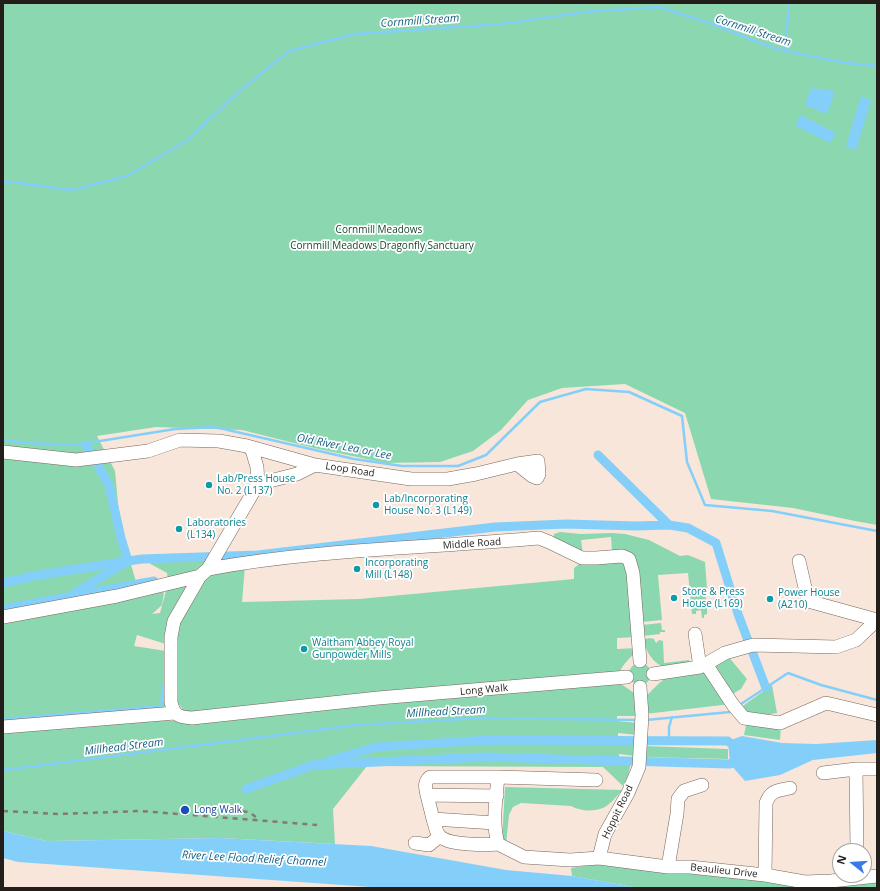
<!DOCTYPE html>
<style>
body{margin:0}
#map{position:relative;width:880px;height:891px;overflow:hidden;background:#f8e6da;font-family:"Open Sans",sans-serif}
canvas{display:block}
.frame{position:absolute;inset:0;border:4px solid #241e1a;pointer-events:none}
.north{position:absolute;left:832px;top:843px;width:40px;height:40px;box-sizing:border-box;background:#fff;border:1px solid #a7a5a3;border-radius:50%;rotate:287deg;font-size:11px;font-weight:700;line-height:16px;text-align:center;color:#241e1a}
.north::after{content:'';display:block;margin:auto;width:14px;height:18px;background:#387ae8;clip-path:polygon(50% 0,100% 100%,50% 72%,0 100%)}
</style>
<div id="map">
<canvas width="880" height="891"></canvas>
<div class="frame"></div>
<div class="north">N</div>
</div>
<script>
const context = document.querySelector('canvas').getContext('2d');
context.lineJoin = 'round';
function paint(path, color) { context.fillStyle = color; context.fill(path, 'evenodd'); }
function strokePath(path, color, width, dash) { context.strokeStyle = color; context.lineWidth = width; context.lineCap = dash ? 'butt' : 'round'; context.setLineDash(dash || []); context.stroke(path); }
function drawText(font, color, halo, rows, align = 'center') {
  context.font = font + ' "Open Sans",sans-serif'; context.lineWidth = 3.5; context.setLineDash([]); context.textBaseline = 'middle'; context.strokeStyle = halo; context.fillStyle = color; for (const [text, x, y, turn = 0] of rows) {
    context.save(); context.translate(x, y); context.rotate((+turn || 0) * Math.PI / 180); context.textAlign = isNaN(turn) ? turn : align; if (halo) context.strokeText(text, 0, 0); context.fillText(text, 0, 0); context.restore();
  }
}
paint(new Path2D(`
 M3,3H877V525L855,521L793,508L711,499L685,413L625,384L562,388L528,400L501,430L473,451L440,462L386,463L314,448L242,430L156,427L97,436L115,471L121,536L129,558L140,595L164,592L162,605L152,614L160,613L166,591L195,580L169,645L137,635L134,646L166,651L169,721L212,718C191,714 185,717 175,697L176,633L187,603L209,573L245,566L242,602L359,599L574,579V568L583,561L606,560L624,563L630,575L635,637L617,638V649L637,648C635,654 631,656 627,661C621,668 618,674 616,682L624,686L637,695L636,716H617V721L638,723V735L618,733V743L637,745L635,756L619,754V763H631L628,775L623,786L603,767L367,766L333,809L335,844L220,838L47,841L3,831Z
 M560,532L581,534L612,533L625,534L649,540L680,556L688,555L705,562L707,589L705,590L706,601H708L709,608H707V614L704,615V618H702L701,610L696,611V614H692L688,573L658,575L662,620L642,622L636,573L634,563L629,557L624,555H606L605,553L612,550L611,537L581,540L583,554H594V555L580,556L553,542L554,534Z
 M207,559L199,575L168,580L167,573L147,562Z
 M661,623L662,630H665V632H660V634L643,636L642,625Z
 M649,638L654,639L656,643L659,640L663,641L664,663L689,660V662C682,664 671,669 664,667C654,664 643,649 645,639Z
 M727,655L747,679L741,689L731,695L714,670L715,662Z
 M629 674a11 11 0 1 1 22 0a11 11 0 1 1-22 0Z
 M703,670L731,704L645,714V697C651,692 659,682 666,678C673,673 693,672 703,670Z
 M772,685L777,713C762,716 753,717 740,708Z
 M747,721L781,726L780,740L744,735Z
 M644,746L728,749V759L642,757Z
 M505,787L622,790C617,796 610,805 603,808C593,812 580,811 571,806L521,803L513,807L509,815L506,844L502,841Z
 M598,864L751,877L799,888L840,887L861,881L877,879V888H639L572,876L571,868Z`), '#8bd7af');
paint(new Path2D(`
 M811,88L835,91L827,114L805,105Z
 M861,96L871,100L856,150L846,146Z
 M800,115L836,133L830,143L796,126Z
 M742,736L782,743L816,744L877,740V753L813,760L780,775L745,781L730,764L728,741Z
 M3,831L47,841L220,838L371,846L506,870L572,876L639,888H384L18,862L3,858Z`), '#84cffa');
strokePath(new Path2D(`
 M785,51L789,3
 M3,181L71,190L127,176L186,141L236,94L289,51L355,34L502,24L585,12L659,7L712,24L768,46L785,51L847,63L877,66
 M3,440L31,443L75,445L175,429L215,427L354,459L402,466H458L486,455L540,402L586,389L629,392L682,416L687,462L705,505L772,511L877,531
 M738,706L788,673L821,685L877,700
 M3,719L161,706L163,685
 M646,720L730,712L732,710
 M669,741V727L672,717
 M3,770L358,725L481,718L637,720`), '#84cffa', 2.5);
strokePath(new Path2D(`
 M598,455L669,525
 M3,583L33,576L128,561L121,538L109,485L86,445
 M73,596L154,581
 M3,609L68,597L128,561L142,559L258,555L495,527L566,524L636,526L669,525L688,528L716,543L738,614L766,688
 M328,761L376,747L487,740L728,741L737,749
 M312,765L485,757L730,764L740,757
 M246,789L316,764`), '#84cffa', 9);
const minor = new Path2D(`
 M247,446L315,465
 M3,452L76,460L148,451L180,440L219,441L247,446L252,450L257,467L258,484
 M517,464L532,476L537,478L539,474L538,461L517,464L476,474L448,479H411L315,465L297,474L258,484L208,569L200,576L174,621L171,637V702C174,716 179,717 192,718L378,698L627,677
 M799,561L808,601L877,620
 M208,569C317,549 429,548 539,538L549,542L582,558H596L622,556L629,559L633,573L640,661
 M3,617L117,596L200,576
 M695,634L700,667
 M706,664L733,705L744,718L780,723L826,703L877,715
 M653,674L700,667L706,664L725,653L753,645L836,647L856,640L877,620
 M3,727L175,713
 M856,769L857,851
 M823,773L856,769H877
 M596,780L498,777C496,799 492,822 498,844L524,857L570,860L599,858L668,867H690L765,875L805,882L831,881L877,876
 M427,795L433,819
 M497,796L427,795C425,787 424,782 430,777H498
 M495,823L433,819C435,825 436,835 442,838C452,845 485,845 498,844
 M415,843L429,845L440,836
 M599,858L605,834L628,793L639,767L642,715L640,687
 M668,867L677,814L678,799L684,791L702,785
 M765,875L766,803C771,790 777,791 790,788`);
strokePath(minor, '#76665c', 14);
strokePath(minor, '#fff', 13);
strokePath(new Path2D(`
 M3,811L59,814L141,811L317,825
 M204,815L216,809L249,812L260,820`), '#857a72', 2.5, [5, 5]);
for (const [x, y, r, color] of [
 [209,485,4,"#0f9aa8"],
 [376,505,4,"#0f9aa8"],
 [179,529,4,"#0f9aa8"],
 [357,569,4,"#0f9aa8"],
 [674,598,4,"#0f9aa8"],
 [770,599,4,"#0f9aa8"],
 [304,649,4,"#0f9aa8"],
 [185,810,5,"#1a4fb4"]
]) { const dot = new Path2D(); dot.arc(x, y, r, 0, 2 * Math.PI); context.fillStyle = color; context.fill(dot); strokePath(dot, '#fff', 1.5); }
drawText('10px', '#194430', '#fff', [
 ["Cornmill Meadows",379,230],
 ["Cornmill Meadows Dragonfly Sanctuary",382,246]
]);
drawText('10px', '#241e1a', '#fff', [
 ["Loop Road",350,470,9],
 ["Middle Road",472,544,-4],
 ["Long Walk",484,690,-5],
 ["Hoppit Road",618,812,-64],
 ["Beaulieu Drive",724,871,6]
]);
drawText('10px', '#0d838f', '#fff', [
 ["Lab/Press House",217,479],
 ["No. 2 (L137)",217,491],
 ["Lab/Incorporating",384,499],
 ["House No. 3 (L149)",384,511],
 ["Laboratories",187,523],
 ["(L134)",187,535],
 ["Incorporating",365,563],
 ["Mill (L148)",365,575],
 ["Store & Press",682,592],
 ["House (L169)",682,604],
 ["Power House",778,593],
 ["(A210)",778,605],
 ["Waltham Abbey Royal",312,643],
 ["Gunpowder Mills",312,655]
], 'left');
drawText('10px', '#164399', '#fff', [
 ["Long Walk",194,810]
], 'left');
drawText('italic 11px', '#135f83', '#fff', [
 ["Cornmill Stream",420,21,-4],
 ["Cornmill Stream",753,31,18],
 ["Old River Lea or Lee",344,447,11],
 ["Millhead Stream",446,712,-3],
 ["Millhead Stream",124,747,-7],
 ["River Lee Flood Relief Channel",254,859,3]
]);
</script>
